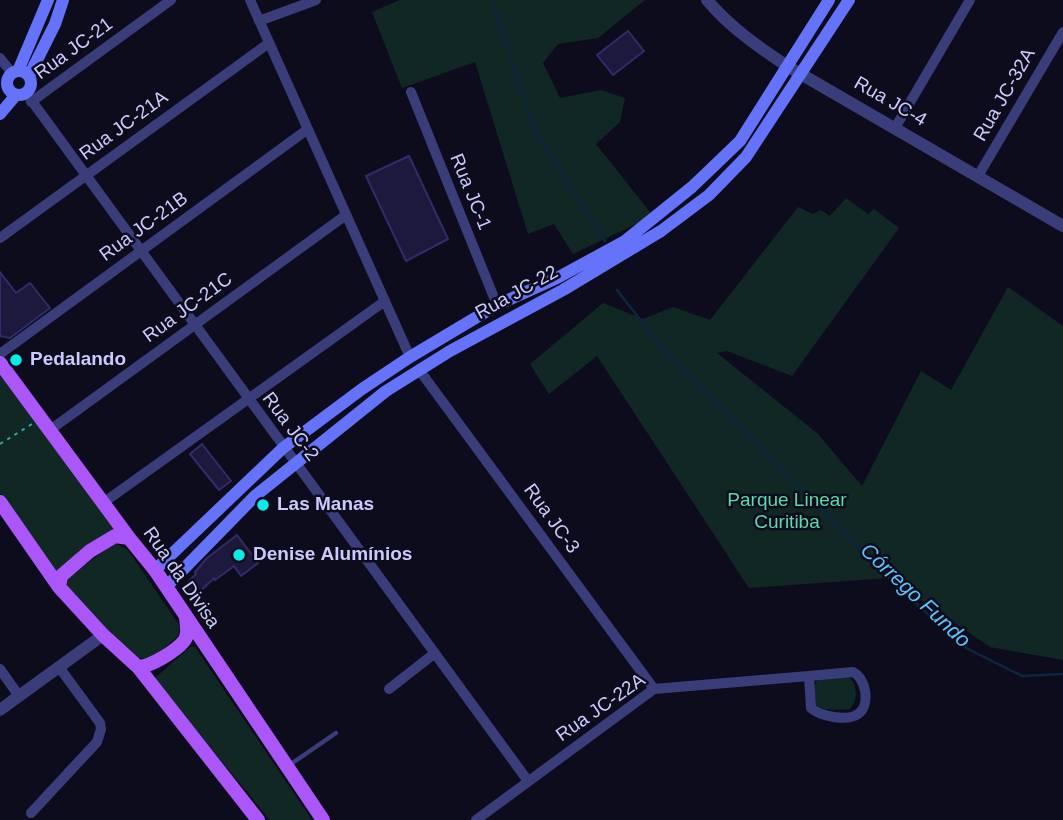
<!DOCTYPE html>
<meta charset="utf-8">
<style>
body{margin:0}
canvas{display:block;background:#0d0c1d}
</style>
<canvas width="1063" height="820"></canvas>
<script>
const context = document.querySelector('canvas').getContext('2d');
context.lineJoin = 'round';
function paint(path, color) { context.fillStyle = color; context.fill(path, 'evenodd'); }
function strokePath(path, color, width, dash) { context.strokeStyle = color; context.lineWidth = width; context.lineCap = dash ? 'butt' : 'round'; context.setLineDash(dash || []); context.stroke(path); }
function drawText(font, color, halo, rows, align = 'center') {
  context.font = font + ' Arial,sans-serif'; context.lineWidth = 5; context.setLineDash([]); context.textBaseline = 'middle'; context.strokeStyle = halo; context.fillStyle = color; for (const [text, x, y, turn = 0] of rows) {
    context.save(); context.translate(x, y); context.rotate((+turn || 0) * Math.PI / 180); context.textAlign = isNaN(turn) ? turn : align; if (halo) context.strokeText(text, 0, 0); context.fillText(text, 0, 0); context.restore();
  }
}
paint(new Path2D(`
 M400,0H645L598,38L558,44L543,63L560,98L601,90L625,98L620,122L596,144L653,216L573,254L554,224L528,234L475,62L402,88L372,12Z
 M846,198L868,214L874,209L899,228L792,376L727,351L717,353L817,433L862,486L921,371L951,390L1008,287L1063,326V660L990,647L889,578L749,588L597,356L549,394L530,364L603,303L643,319L673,307L710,320L798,207L813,214L821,210L830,216Z
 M0,369L120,533L57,576L0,493Z
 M114,543L128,550L180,626L178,636C165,647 151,665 134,656L66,587V580Z
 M190,647H195L312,820H270L154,679Z
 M849,676C857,686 859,699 850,709C827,711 801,712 818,679Z`), '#102723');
strokePath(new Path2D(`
 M492,0L535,131L605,241
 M617,290L663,349L889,578L962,646L1022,676L1063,674`), '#0d2640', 2.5);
const building = new Path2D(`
 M628,31L644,51L613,75L597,55Z
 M409,156L448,239L406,261L366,176Z
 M0,272L16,293L30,283L50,308L10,338L0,336Z
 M202,444L231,481L219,490L190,454Z
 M237,535L258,563L241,576L234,566L215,580L214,578L193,598L184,586L196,574L195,572L207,558Z`);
paint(building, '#1c193d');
strokePath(building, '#312c69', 2);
strokePath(new Path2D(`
 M0,444L32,424`), '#31aa96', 2, [3.5, 5]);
strokePath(new Path2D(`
 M288,766L336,733`), '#393e7b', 4.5);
strokePath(new Path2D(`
 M250,0L410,357
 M259,21L316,0
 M0,58L12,73
 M411,92L497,305
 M26,93L528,781
 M31,102L171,0
 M895,128L970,0
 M978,176L1063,32
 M0,238L269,43
 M0,354L308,129
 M420,371L654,689
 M50,430L346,215
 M103,503L385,301
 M0,669L19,696
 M853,672C866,678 871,705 858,714C847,722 820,716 811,708L809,676Z
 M389,689L435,653
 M31,813L97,742L101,729L100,723L59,667
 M476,820L654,689L809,676`), '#393e7b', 10);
strokePath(new Path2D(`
 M707,0C730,27 757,46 787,66L1063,226
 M0,710L103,635`), '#393e7b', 12);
strokePath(new Path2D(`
 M18,71L48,0
 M7 83a12 12 0 1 1 24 0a12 12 0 1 1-24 0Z
 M29,76L55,24L63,0
 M0,114L16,95
 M155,570L283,448L362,389L410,357L497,305L557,278L625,241L692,187L740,141L829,0
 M166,587L255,496L386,391L450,351L563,290L661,231L709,195L746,157L849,0`), '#6572fa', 12);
strokePath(new Path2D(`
 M0,363L129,538L155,570L323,820
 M0,502L59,587L103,635L138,667L258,820
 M59,587L61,576L90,551L115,536L129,538
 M138,667C150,667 176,651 184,641C189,635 187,625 186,618`), '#aa56f9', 14);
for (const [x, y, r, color] of [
 [16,360,7,"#08ebe9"],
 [263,505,7,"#08ebe9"],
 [239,555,7,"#08ebe9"]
]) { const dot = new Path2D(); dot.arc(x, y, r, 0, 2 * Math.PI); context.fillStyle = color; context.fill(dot); strokePath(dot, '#0d0c1d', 2.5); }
drawText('19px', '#cbcafd', '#0d0c1d', [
 ["Rua JC-21",74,49,-36],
 ["Rua JC-32A",1005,95,-60],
 ["Rua JC-4",890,102,30],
 ["Rua JC-21A",124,126,-36],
 ["Rua JC-1",470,192,68],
 ["Rua JC-21B",144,227,-36],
 ["Rua JC-22",517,293,-29],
 ["Rua JC-21C",188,308,-36],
 ["Rua JC-2",290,427,53],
 ["Rua JC-3",551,519,54],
 ["Rua da Divisa",181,578,55],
 ["Rua JC-22A",601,708,-35]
]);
drawText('bold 19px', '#cbcafd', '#0d0c1d', [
 ["Pedalando",30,360],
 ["Las Manas",277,505],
 ["Denise Alumínios",253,555]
], 'left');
drawText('19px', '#5ad9ac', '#0d0c1d', [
 ["Parque Linear",787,501],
 ["Curitiba",787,523]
]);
drawText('italic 21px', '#5cc2f9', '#0d0c1d', [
 ["Córrego Fundo",915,596,43]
]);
</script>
